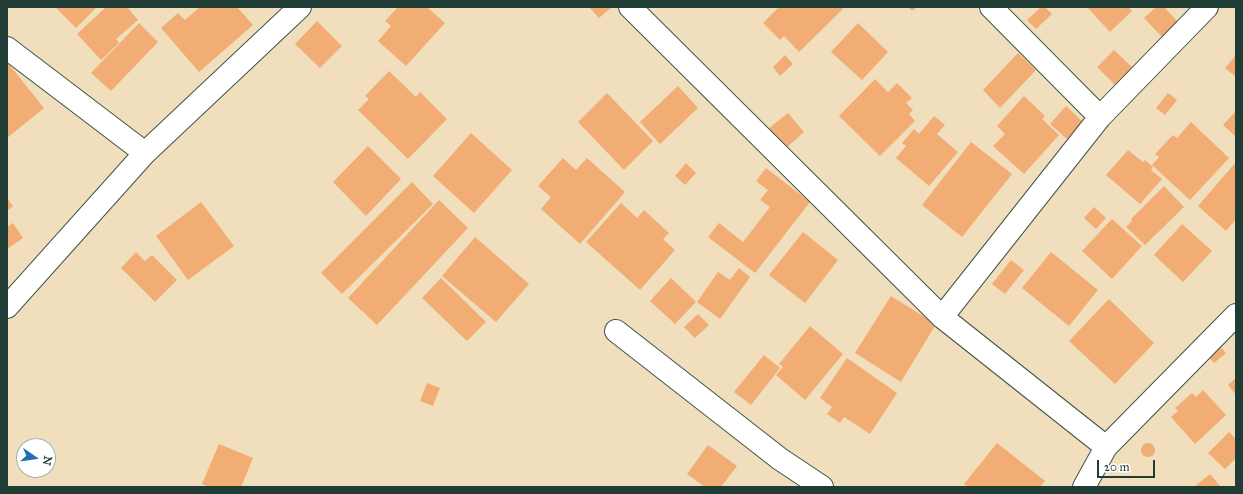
<!DOCTYPE html>
<style>
body{margin:0}
#map{position:relative;width:1243px;height:494px;overflow:hidden;background:#f0debc;font-family:"IM FELL Great Primer",serif}
canvas{display:block}
.frame{position:absolute;inset:0;border:8px solid #1f3d34;pointer-events:none}
.north{position:absolute;left:16px;top:438px;width:40px;height:40px;box-sizing:border-box;background:#fff;border:1px solid #a5b1ae;border-radius:50%;rotate:103deg;font-size:11px;font-weight:700;line-height:16px;text-align:center;color:#1f3d34}
.north::after{content:'';display:block;margin:auto;width:14px;height:18px;background:#1f6fb2;clip-path:polygon(50% 0,100% 100%,50% 72%,0 100%)}
.scale{position:absolute;left:1097px;top:460px;width:58px;height:18px;box-sizing:border-box;border:2px solid #1f3d34;border-top:0;padding-left:5px;font-size:12px;line-height:14px;white-space:nowrap;color:#1f3d34;-webkit-text-stroke:3px #fff;paint-order:stroke}
</style>
<div id="map">
<canvas width="1243" height="494"></canvas>
<div class="frame"></div>
<div class="north">N</div>
<div class="scale">20 m</div>
</div>
<script>
const context = document.querySelector('canvas').getContext('2d');
context.lineJoin = 'round';
function paint(path, color) { context.fillStyle = color; context.fill(path, 'evenodd'); }
function strokePath(path, color, width, dash) { context.strokeStyle = color; context.lineWidth = width; context.lineCap = dash ? 'butt' : 'round'; context.setLineDash(dash || []); context.stroke(path); }
paint(new Path2D(`
 M55,7H97L76,28Z
 M106,7H127L138,20L116,39L119,43L101,60L77,34Z
 M200,7H237L253,25L199,72L161,28L178,13L185,20Z
 M398,7H427L445,23L406,66L378,41L391,26L385,21Z
 M589,7H612L599,18Z
 M779,7H841L843,9L799,52L784,36L780,40L763,23Z
 M908,7H917L912,11Z
 M1041,7H1045L1052,14L1036,29L1027,20Z
 M1087,7H1128L1132,11L1110,32Z
 M1156,7H1164L1178,22L1162,37L1144,18Z
 M317,21L342,46L320,68L295,44Z
 M139,23L158,42L111,91L91,73Z
 M858,23L888,52L862,80L831,52Z
 M1114,50L1133,68L1116,86L1097,67Z
 M1018,53L1036,70L1000,108L983,90Z
 M785,55L793,64L780,76L773,67Z
 M1236,55V77L1225,68Z
 M7,62L44,108L7,138Z
 M389,71L416,97L420,92L447,119L408,159L358,110L369,99L365,96Z
 M875,79L888,92L897,83L912,98L906,103L913,110L909,114L915,121L880,156L839,116Z
 M678,86L698,108L660,144L640,122Z
 M607,93L653,141L624,170L578,122Z
 M1168,93L1177,100L1165,115L1156,108Z
 M1024,96L1045,116L1042,119L1059,135L1024,174L993,146L1005,134L997,126Z
 M1066,106L1083,122L1067,139L1050,124Z
 M1236,111V137L1223,125Z
 M788,113L804,132L785,149L768,129Z
 M934,116L945,125L937,134L958,152L929,186L896,158L906,146L902,143L914,129L919,134Z
 M1191,122L1229,158L1190,200L1152,165L1159,157L1155,154L1173,135L1177,138Z
 M471,133L512,170L474,213L433,176Z
 M971,142L1012,174L962,237L922,205Z
 M368,146L401,179L366,216L333,182Z
 M1128,150L1143,162L1145,160L1153,167L1151,170L1162,179L1140,204L1106,175Z
 M563,158L576,170L587,158L625,192L580,244L541,209L551,197L538,186Z
 M1236,162V219L1226,231L1198,206Z
 M686,163L696,173L685,185L675,176Z
 M766,168L810,202L755,273L708,237L719,223L743,242L770,207L760,200L768,190L756,181Z
 M412,182L433,204L342,294L321,273Z
 M1164,186L1184,207L1145,245L1126,227L1132,221L1131,219Z
 M7,198L13,206L7,211Z
 M439,200L468,228L377,325L348,298Z
 M201,202L234,246L188,280L156,236Z
 M621,203L637,218L644,210L669,233L663,239L675,250L640,290L586,242Z
 M1094,207L1106,218L1096,229L1084,218Z
 M1112,219L1142,246L1112,279L1082,251Z
 M13,223L23,238L7,249V227Z
 M1182,224L1212,251L1183,282L1154,255Z
 M803,232L838,260L805,303L769,275Z
 M475,237L529,284L496,322L442,276Z
 M136,252L145,261L152,255L177,280L155,302L121,268Z
 M1051,252L1098,290L1069,326L1022,288Z
 M1011,260L1024,270L1005,294L992,284Z
 M739,268L750,277L720,319L697,302L718,272L730,280Z
 M441,278L486,322L467,341L422,298Z
 M671,278L696,302L675,324L650,301Z
 M891,296L936,324L901,382L855,353Z
 M1109,299L1154,343L1115,384L1069,341Z
 M698,314L709,325L695,338L684,327Z
 M810,326L843,354L805,400L776,375L783,367L779,364Z
 M1218,344L1226,353L1214,363L1206,354Z
 M764,355L780,368L751,405L734,392Z
 M847,358L897,393L870,434L844,417L840,423L827,414L832,407L820,398Z
 M1236,378V395L1228,385Z
 M427,383L440,388L433,406L420,401Z
 M1203,390L1226,415L1195,444L1171,417L1178,411L1175,408L1192,393L1196,397Z
 M1229,432L1236,439V458L1225,469L1208,453Z
 M997,443L1045,481L1040,487H968L964,484Z
 M1141 450a7 7 0 1 1 14 0a7 7 0 1 1-14 0Z
 M219,444L253,458L241,487H209L202,484Z
 M708,445L737,466L721,487H705L687,474Z
 M1210,474L1221,487H1194Z`), '#f1ad74');
const minor = new Path2D(`
 M630,7L942,317L1106,447
 M991,7L1100,117
 M7,48L145,153
 M7,307L145,153L300,7
 M942,317L1100,117L1207,7
 M616,331L780,459L822,487
 M1084,487L1106,447L1236,315`);
strokePath(minor, '#3e5548', 24);
strokePath(minor, '#fff', 22);
</script>
